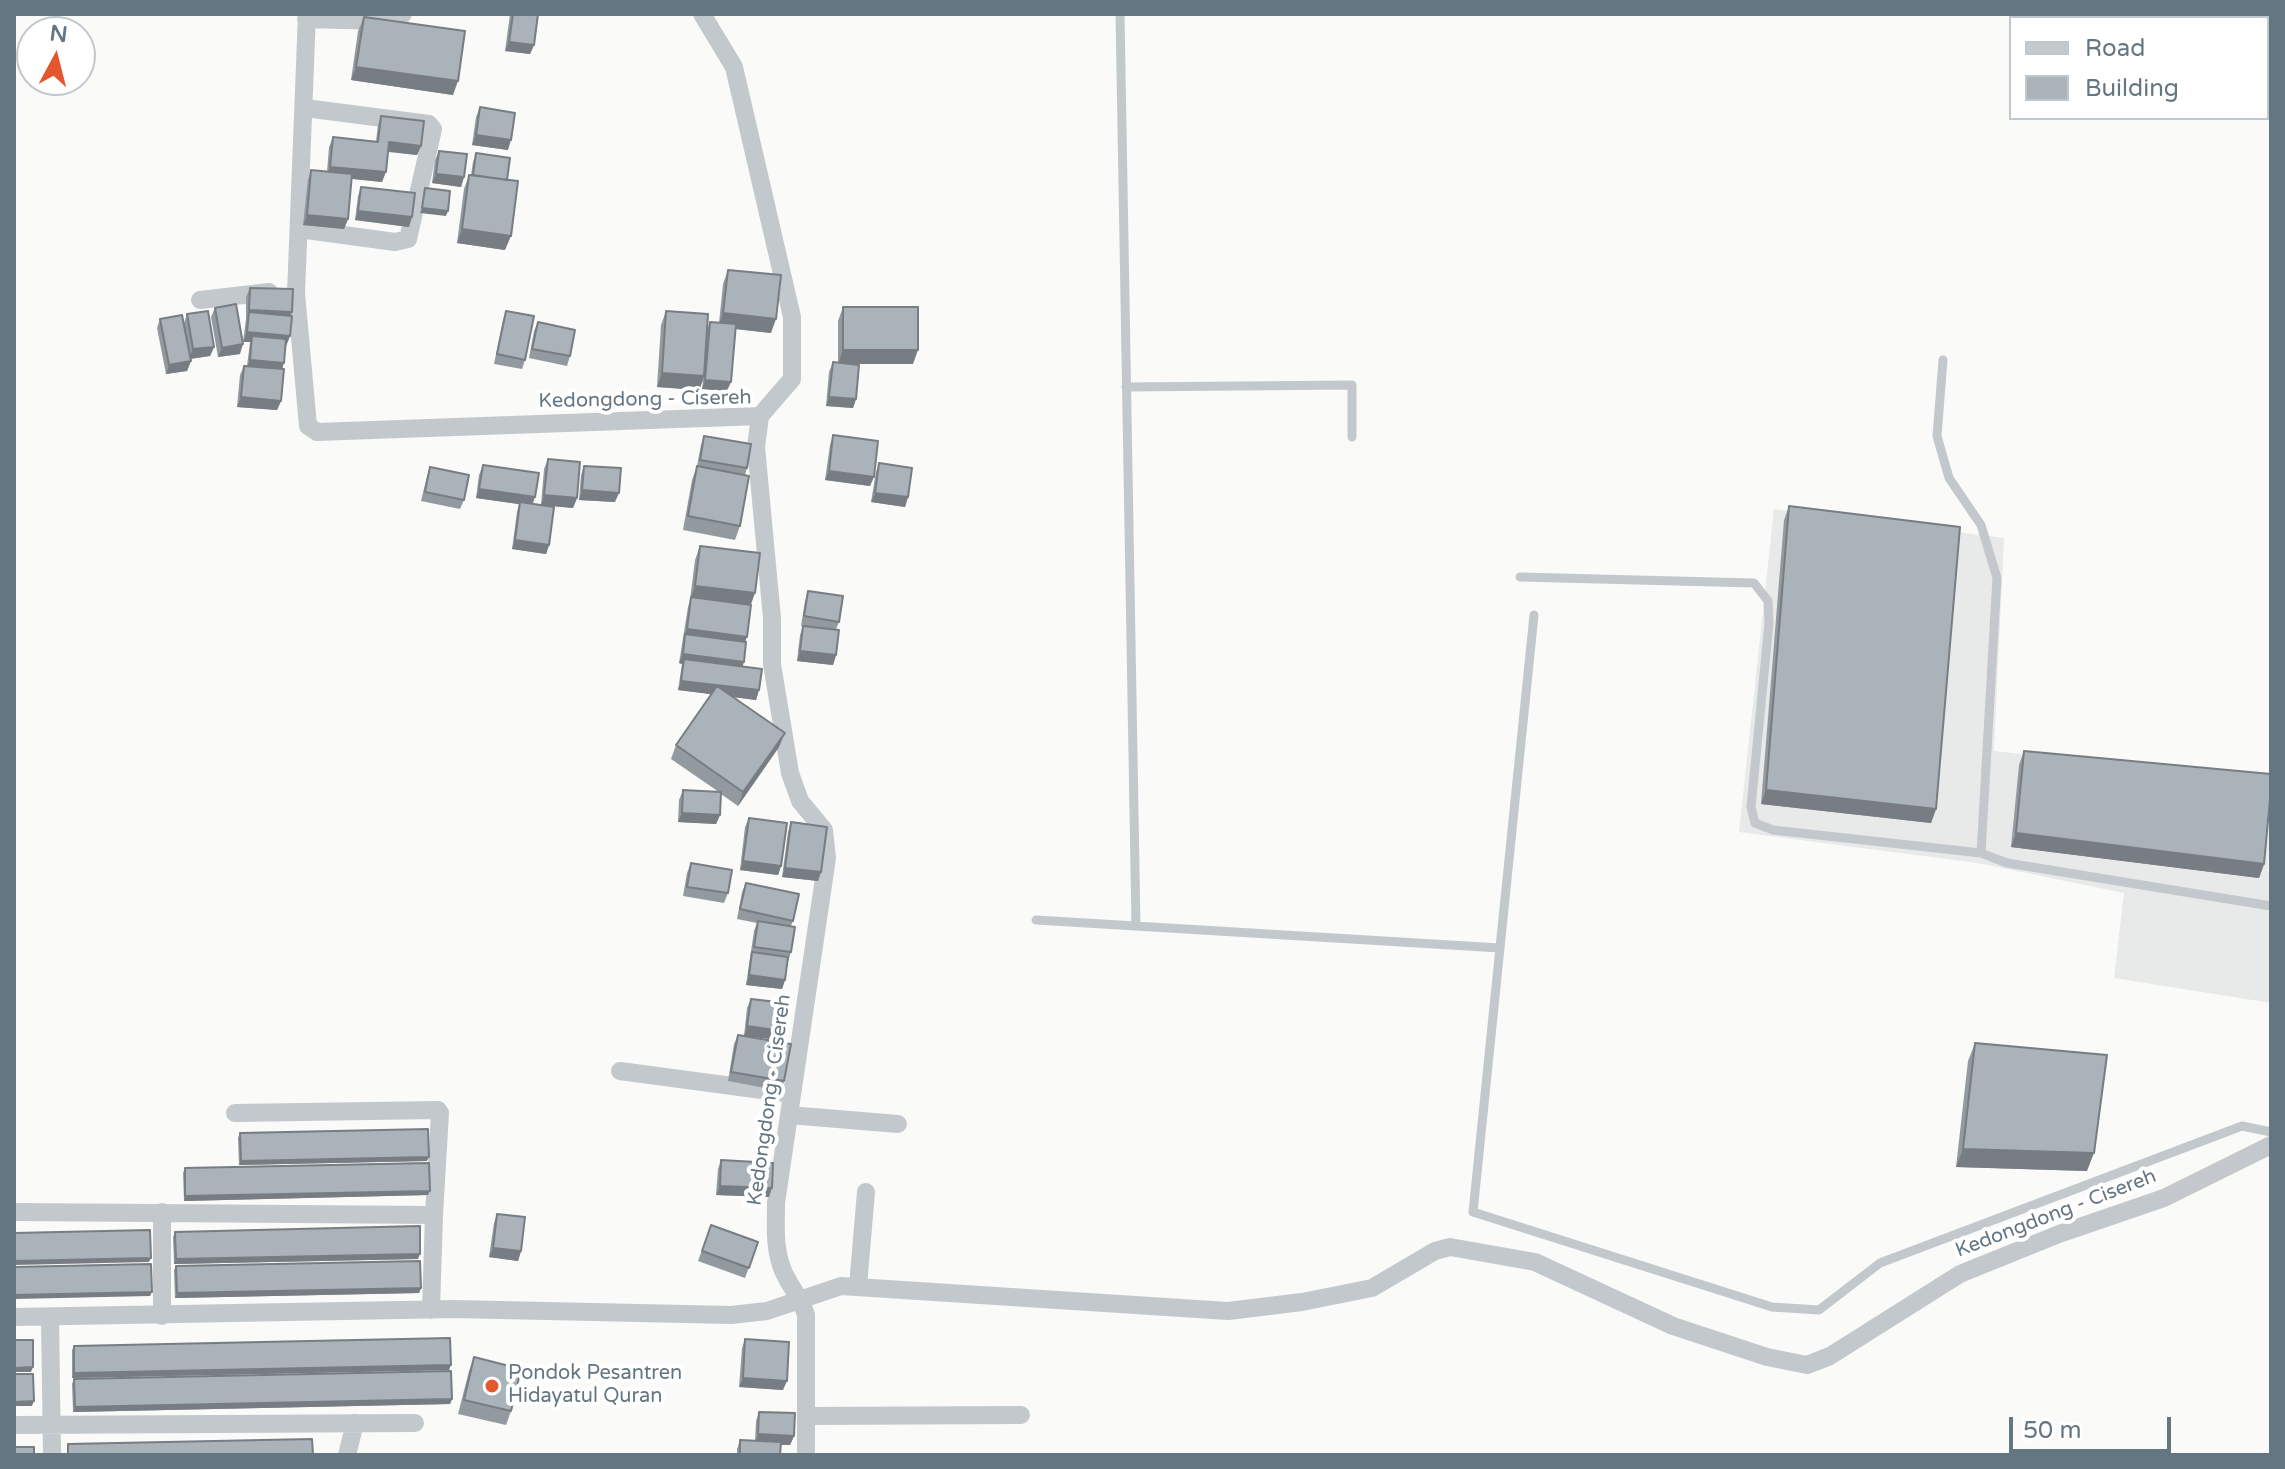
<!DOCTYPE html>
<style>
body{margin:0}
#map{position:relative;width:2285px;height:1469px;overflow:hidden;background:#fafaf8;font-family:"Varela Round",sans-serif}
canvas{display:block}
.frame{position:absolute;inset:0;border:16px solid #657683;pointer-events:none}
.legend{position:absolute;left:2009px;top:16px;width:260px;height:104px;box-sizing:border-box;background:#fff;border:2px solid #c1c8cd;margin:0;padding:10px 14px;list-style:none;font-size:24px;color:#657683}
.legend li{display:flex;align-items:center;gap:16px;height:40px}
.legend b{width:40px;border:2px solid #c1c8cd}
.north{position:absolute;left:16px;top:16px;width:80px;height:80px;box-sizing:border-box;background:#fff;border:2px solid #c1c8cd;border-radius:50%;rotate:7deg;font-size:22px;font-weight:700;line-height:32px;text-align:center;color:#657683}
.north::after{content:'';display:block;margin:auto;width:28px;height:36px;background:#e4572e;clip-path:polygon(50% 0,100% 100%,50% 72%,0 100%)}
.scale{position:absolute;left:2009px;top:1417px;width:162px;height:36px;box-sizing:border-box;border:4px solid #657683;border-top:0;padding-left:10px;font-size:24px;line-height:28px;white-space:nowrap;color:#657683;-webkit-text-stroke:6px #fff;paint-order:stroke}
</style>
<div id="map">
<canvas width="2285" height="1469"></canvas>
<div class="frame"></div>
<ul class="legend">
<li><b style="height:10px;background:#c3c8cc"></b>Road</li>
<li><b style="height:22px;background:#aab3b9"></b>Building</li>
</ul>
<div class="north">N</div>
<div class="scale">50 m</div>
</div>
<script>
const context = document.querySelector('canvas').getContext('2d');
context.lineJoin = 'round';
function paint(path, color) { context.fillStyle = color; context.fill(path, 'evenodd'); }
function strokePath(path, color, width, dash) { context.strokeStyle = color; context.lineWidth = width; context.lineCap = dash ? 'butt' : 'round'; context.setLineDash(dash || []); context.stroke(path); }
function drawText(font, color, halo, rows, align = 'center') {
  context.font = font + ' "Varela Round",sans-serif'; context.lineWidth = 8; context.setLineDash([]); context.textBaseline = 'middle'; context.strokeStyle = halo; context.fillStyle = color; for (const [text, x, y, turn = 0] of rows) {
    context.save(); context.translate(x, y); context.rotate((+turn || 0) * Math.PI / 180); context.textAlign = isNaN(turn) ? turn : align; if (halo) context.strokeText(text, 0, 0); context.fillText(text, 0, 0); context.restore();
  }
}
paint(new Path2D(`
 M1774,509L2004,538L1994,751L2271,782L2268,872L2271,873V1003L2114,978L2124,893L1977,863L1739,832Z`), '#e8e9e9');
strokePath(new Path2D(`
 M1120,14L1136,926
 M1943,360L1937,436L1949,478L1981,525L1997,578L1981,853L2007,863L2271,906
 M1126,387L1352,385V437
 M1520,577L1754,583L1768,601L1769,623L1751,807L1755,823L1773,830L1981,853
 M1534,615L1473,1212L1772,1307L1819,1310L1880,1263L2242,1126L2271,1132
 M1036,920L1500,948`), '#c3c8cc', 9);
strokePath(new Path2D(`
 M307,14L296,293L308,426L317,432L760,416L756,447L772,618V664L790,773L800,801L824,830L827,858L776,1203C776,1225 774,1247 782,1268C788,1285 801,1297 806,1315V1455
 M702,14L734,67L792,317V379L760,416
 M306,19L382,21L403,14
 M299,229L395,242L408,239L433,129L429,124L305,108
 M200,300L269,292
 M620,1071L792,1094
 M789,1115L898,1124
 M14,1212L434,1215L440,1113L438,1110L235,1113
 M162,1212V1316
 M858,1286L866,1192
 M431,1310L434,1215
 M14,1317L454,1309L731,1315L767,1311L841,1286L1228,1311L1302,1302L1372,1288L1435,1251L1450,1247L1535,1262L1673,1326L1767,1357L1807,1365L1830,1356L1960,1274L2059,1234L2164,1198L2271,1145
 M50,1317L52,1455
 M807,1416L1021,1415
 M14,1425L415,1423
 M347,1455L355,1423`), '#c3c8cc', 18);
paint(new Path2D(`
 M510,14H538L534,45L530,54L505,51Z
 M364,17L453,95L351,80L358,31Z
 M480,107L508,150L472,145L476,117Z
 M381,116L421,146L417,155L388,152L382,182L352,179L348,219L344,229L303,225L308,179L311,170L327,172L329,147L333,137L376,141L378,125Z
 M439,151L464,177L461,187L432,183L435,160Z
 M476,153L507,180L505,250L457,243L464,189L469,175H471L473,162Z
 M361,187L409,227L355,220L358,196Z
 M728,270L771,333L735,329L727,391L702,389L703,381L699,390L657,387L661,325L666,311L707,330L710,322L719,323L723,284Z
 M250,288L292,312L290,316V336L286,346L282,369L281,401L277,410L237,407L240,375L244,366H247L250,342H243L246,319V297Z
 M843,307L913,364H852L856,399L853,408L826,406L829,372L833,362L838,363V321Z
 M215,308L240,354L218,357L211,317Z
 M506,311L525,360L522,369L494,364L503,320Z
 M187,314L214,347L210,356L190,359L191,361L187,371L166,374L157,328L160,319L184,323Z
 M538,322L570,356L567,366L529,358L534,331Z
 M833,435L870,486L825,480L830,445Z
 M704,436L747,468L745,475L740,526L735,540L683,530L692,480L697,466L701,445Z
 M548,459L577,498L573,508L541,505L544,469Z
 M879,463L908,497L905,507L871,502L876,472Z
 M483,465L533,504L549,545L546,554L512,549L517,512L519,504L476,498L479,475Z
 M584,466L615,502L579,500L581,475Z
 M430,467L464,500L460,509L421,501L427,476Z
 M1789,506L1936,809L1931,823L1761,804L1784,520Z
 M700,546L751,605L742,666L759,690L756,700L733,697L779,747L738,806L721,794L720,815L716,824L678,822L679,800L683,790L719,792L671,759L676,745L712,694L678,690L682,664L679,663L688,607L690,600L695,560Z
 M808,591L839,622L836,629V655L833,665L797,661L800,635L803,626H801L805,601Z
 M2024,751L2264,864L2259,878L2011,847L2019,765Z
 M749,818L781,866L778,875L740,870L745,827Z
 M791,822L821,872L818,881L782,877L788,832Z
 M691,863L728,893L724,903L683,896L687,873Z
 M746,883L793,921L791,926V952L788,962L785,980L782,989L746,985L754,931L757,923L737,919L742,892Z
 M751,999L782,1031L779,1040L746,1036L784,1081L781,1091L728,1081L734,1044L738,1035L744,1036L747,1008Z
 M1975,1043L2087,1171L1956,1167L1968,1061Z
 M240,1133L427,1161L239,1165L238,1138Z
 M721,1160L769,1197L716,1195L718,1169Z
 M185,1168L428,1195L184,1201L183,1173Z
 M497,1214L521,1251L518,1261L489,1257L494,1223Z
 M711,1225L758,1242L745,1278L698,1261Z
 M175,1232L418,1259L174,1264L173,1237Z
 M176,1266L421,1288L419,1293L175,1298L174,1270Z
 M745,1339L783,1390L739,1387L742,1348Z
 M74,1346L449,1370L72,1378V1350Z
 M474,1357L511,1411L506,1425L458,1414L469,1371Z
 M74,1379L452,1399L450,1404L73,1412L72,1384Z
 M759,1412L794,1436L790,1445H781L780,1455H737V1449L740,1440L755,1441L756,1421Z`), '#929a9f');
paint(new Path2D(`
 M509,42L534,45L530,54L505,51Z
 M356,67L458,81L453,95L351,80Z
 M476,135L511,140L508,150L472,145Z
 M389,142L421,146L417,155L385,151Z
 M330,167L386,172L382,182L326,176Z
 M436,174L464,177L461,187L432,183Z
 M422,208L448,211L446,216L420,213Z
 M358,211L412,217L409,227L355,220Z
 M307,215L348,219L344,229L303,225Z
 M462,229L511,236L505,250L457,243Z
 M249,310L292,312L288,321L249,312L246,319Z
 M723,313L776,319L771,333L718,327Z
 M247,332L290,336L286,346L252,342V336L250,342H243Z
 M243,344L240,354L218,357L222,348Z
 M214,347L210,356L189,359L193,349Z
 M843,350H918L913,364H838Z
 M250,360L284,363L281,372L246,369Z
 M191,361L187,371L166,374L169,365Z
 M662,373L704,376L699,390L657,387Z
 M705,380L731,382L727,391L702,389Z
 M241,397L281,401L277,410L237,407Z
 M829,397L856,399L853,408L826,406Z
 M829,471L874,477L870,486L825,480Z
 M479,489L535,497L532,506L476,498Z
 M582,490L619,493L615,502L579,500Z
 M875,493L908,497L905,507L871,502Z
 M544,495L577,498L573,508L541,505Z
 M515,540L549,545L546,554L512,549Z
 M695,586L755,593L750,607L690,600Z
 M687,629L747,637L743,646L685,634L683,638Z
 M800,651L836,655L833,665L797,661Z
 M683,654L744,662L741,671L684,659L682,664L679,663Z
 M681,681L759,690L756,700L678,690Z
 M785,733L779,747L738,806L743,792Z
 M1766,790L1936,809L1931,823L1761,804Z
 M682,813L720,815L716,824L678,822Z
 M2016,833L2264,864L2259,878L2011,847Z
 M743,861L781,866L778,875L740,870Z
 M785,868L821,872L818,881L782,877Z
 M749,975L785,980L782,989L746,985Z
 M747,1026L782,1031L779,1040L744,1036Z
 M1963,1149L2094,1153L2087,1171L1956,1167Z
 M429,1157L427,1161L239,1165L241,1161Z
 M720,1186L772,1188L769,1197L716,1195Z
 M430,1191L428,1195L184,1201L185,1196Z
 M493,1248L521,1251L518,1261L489,1257Z
 M420,1254L418,1259L174,1264L176,1259Z
 M151,1258L149,1262L14,1265V1261Z
 M421,1288L419,1293L175,1298L177,1293Z
 M152,1292L150,1296L14,1299V1295Z
 M451,1365L449,1370L72,1378L74,1373Z
 M33,1367L31,1372H14V1368Z
 M743,1378L787,1381L783,1390L739,1387Z
 M452,1399L450,1404L73,1412L75,1407Z
 M34,1401L32,1406H14V1402Z
 M758,1434L794,1436L790,1445L755,1444Z`), '#777d82');
const building = new Path2D(`
 M513,14H538L534,45L509,42Z
 M364,17L465,31L458,81L356,67Z
 M480,107L515,113L511,140L476,135Z
 M381,116L424,121L421,146L389,142L386,172L330,167L333,137L378,142Z
 M439,151L467,154L464,177L436,174Z
 M476,153L510,158L507,180L473,175Z
 M311,170L352,174L348,219L307,215Z
 M469,175L518,181L511,236L462,229Z
 M361,187L415,193L412,217L358,211Z
 M425,188L450,191L448,211L422,208Z
 M728,270L781,275L776,319L723,313Z
 M250,288L293,289L292,312L249,310Z
 M236,304L243,344L222,348L215,308Z
 M843,307H918V350H843Z
 M208,311L214,347L193,349L187,314Z
 M506,311L534,316L525,360L497,354Z
 M666,311L708,314L704,376L662,373Z
 M249,312L292,316L290,336L247,332Z
 M182,315L191,361L169,365L160,319Z
 M538,322L575,330L570,356L532,349Z
 M710,322L736,324L731,382L705,380Z
 M252,336L286,339L284,363L250,360Z
 M833,362L859,365L856,399L829,397Z
 M244,366L284,369L281,401L241,397Z
 M833,435L878,441L874,477L829,471Z
 M704,436L751,444L747,468L700,460Z
 M548,459L580,462L577,498L544,495Z
 M879,463L912,468L908,497L875,493Z
 M483,465L539,473L535,497L479,489Z
 M584,466L621,468L619,493L582,490Z
 M697,466L749,476L740,526L688,516Z
 M430,467L469,475L464,500L425,492Z
 M520,502L554,507L549,545L515,540Z
 M1789,506L1960,527L1936,809L1766,790Z
 M700,546L760,553L755,593L695,586Z
 M808,591L843,596L839,622L804,616Z
 M691,597L751,605L747,637L687,629Z
 M803,626L839,630L836,655L800,651Z
 M685,634L746,642L744,662L683,654Z
 M684,659L762,669L759,690L681,681Z
 M717,686L785,733L743,792L676,745Z
 M2024,751L2271,774V788L2264,864L2016,833Z
 M683,790L721,792L720,815L682,813Z
 M749,818L787,823L781,866L743,861Z
 M791,822L827,827L821,872L785,868Z
 M691,863L732,870L728,893L687,887Z
 M746,883L799,894L793,921L740,909Z
 M758,921L795,927L791,952L754,947Z
 M752,952L788,957L785,980L749,975Z
 M751,999L786,1003L782,1031L747,1026Z
 M738,1035L791,1044L784,1081L731,1072Z
 M1975,1043L2107,1055L2094,1153L1963,1149Z
 M428,1129L429,1157L241,1161L240,1133Z
 M721,1160L773,1163L772,1188L720,1186Z
 M429,1163L430,1191L185,1196V1168Z
 M497,1214L525,1217L521,1251L493,1248Z
 M711,1225L758,1242L749,1268L702,1251Z
 M420,1226V1254L176,1259L175,1232Z
 M150,1230L151,1258L14,1261V1233Z
 M420,1261L421,1288L177,1293L176,1266Z
 M151,1264L152,1292L14,1295V1267Z
 M450,1338L451,1365L74,1373V1346Z
 M745,1339L789,1342L787,1381L743,1378Z
 M14,1340H33V1367L14,1368Z
 M474,1357L521,1369L511,1411L464,1400Z
 M451,1371L452,1399L75,1407L74,1379Z
 M14,1374H33L34,1401L14,1402Z
 M759,1412L795,1413L794,1436L758,1434Z
 M312,1439L313,1455H68V1444Z
 M740,1440L781,1442L780,1455H740Z
 M14,1447H34V1455H14Z`);
paint(building, '#aab3b9');
strokePath(building, '#777d82', 2);
for (const [x, y, r, color] of [
 [492,1386,8,"#e4572e"]
]) { const dot = new Path2D(); dot.arc(x, y, r, 0, 2 * Math.PI); context.fillStyle = color; context.fill(dot); strokePath(dot, '#fff', 3); }
drawText('20px', '#657683', '#fff', [
 ["Kedongdong - Cisereh",645,400,-1],
 ["Kedongdong - Cisereh",770,1100,-82],
 ["Kedongdong - Cisereh",2056,1214,-21]
]);
drawText('20px', '#657683', '#fff', [
 ["Pondok Pesantren",508,1374],
 ["Hidayatul Quran",508,1397]
], 'left');
</script>
